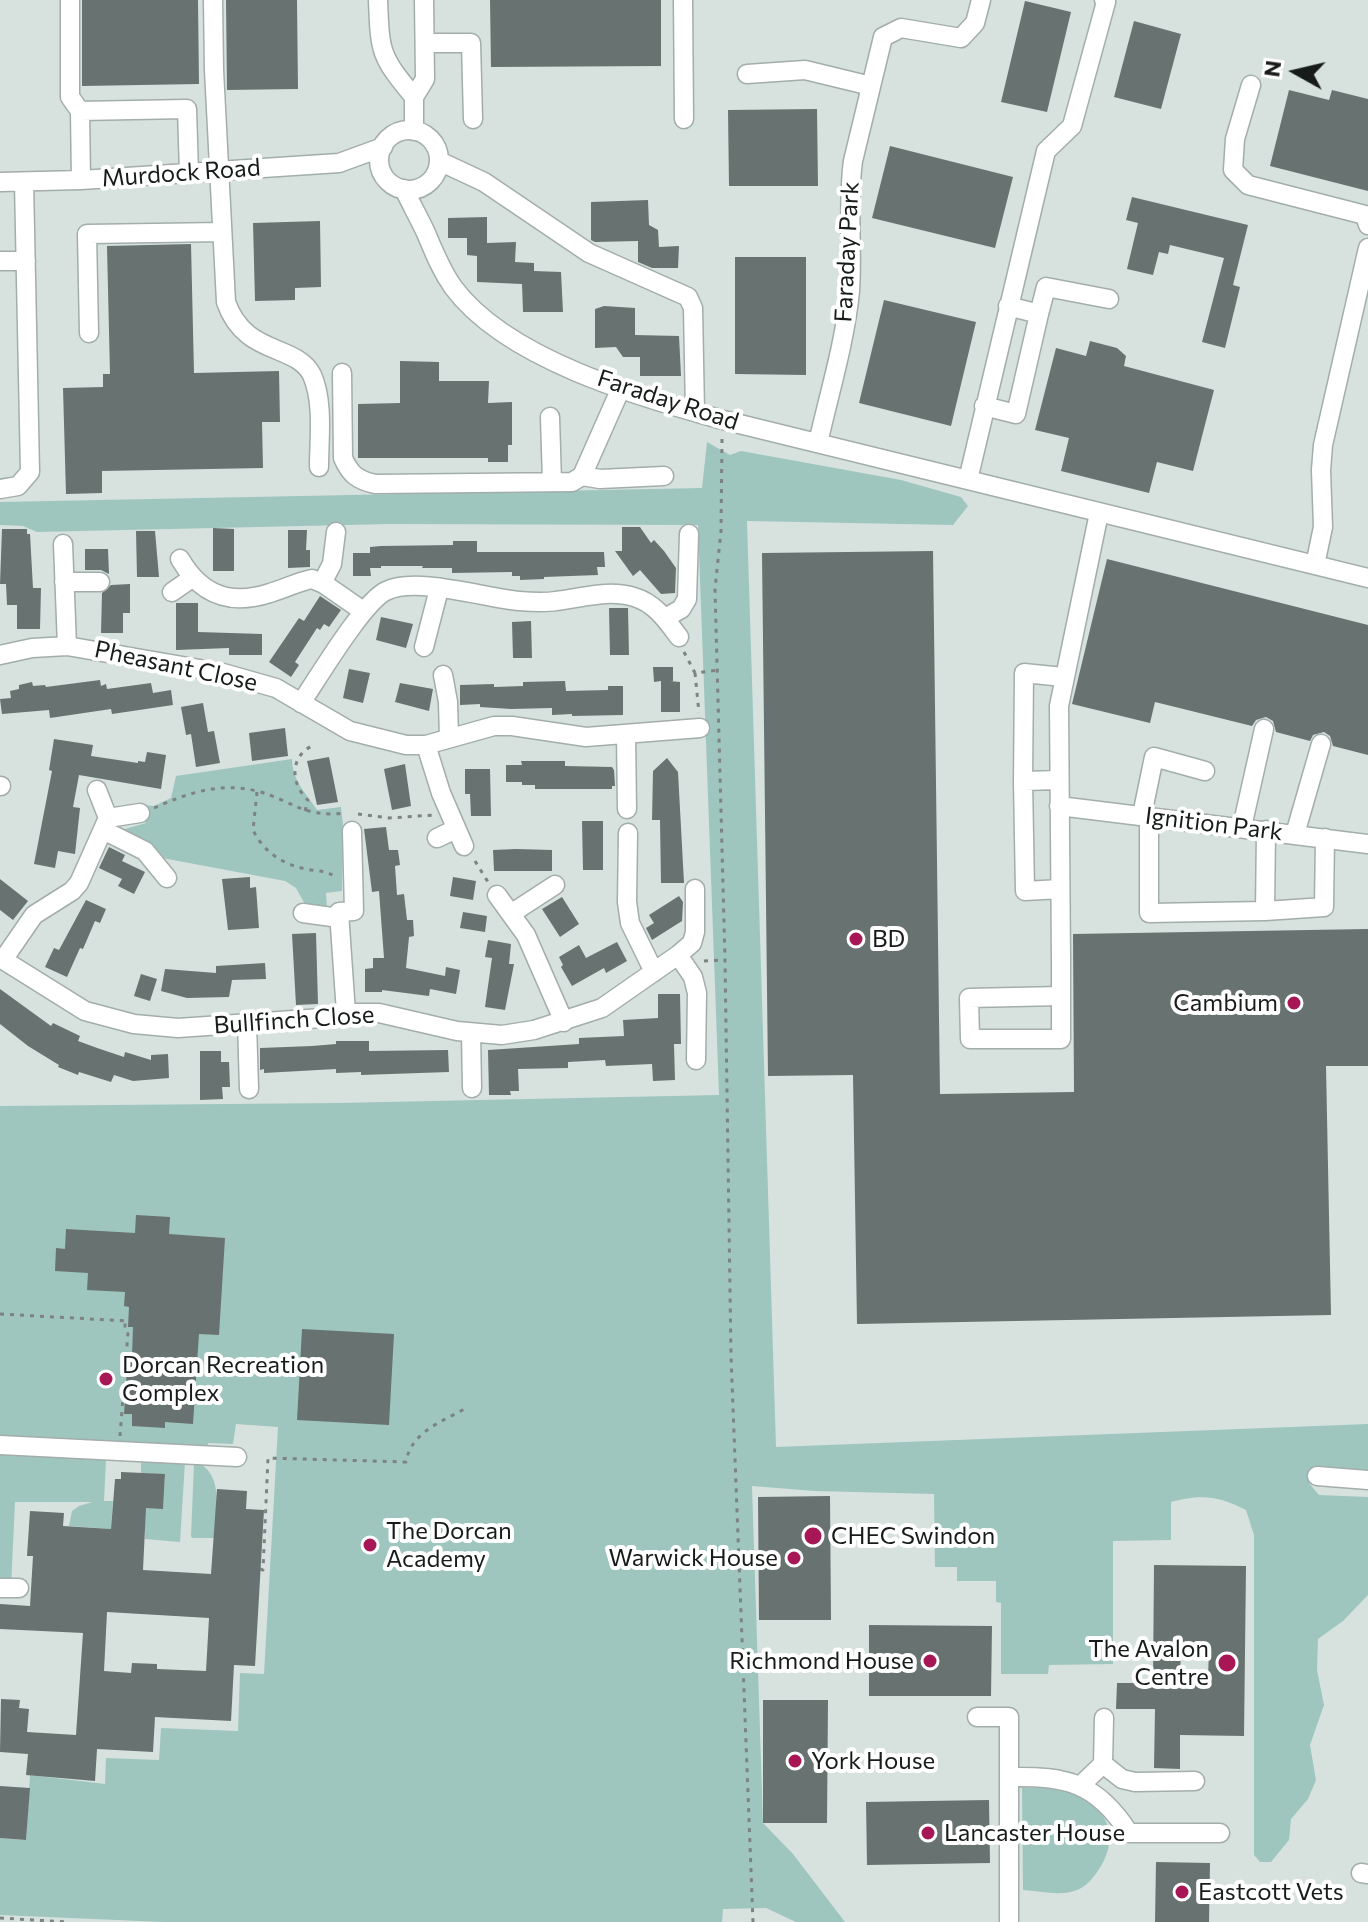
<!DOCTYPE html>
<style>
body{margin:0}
#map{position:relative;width:1368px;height:1922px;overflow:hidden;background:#d7e2df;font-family:Commissioner,sans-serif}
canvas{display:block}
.north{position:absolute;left:1256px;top:32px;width:80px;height:80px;-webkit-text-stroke:6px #fff;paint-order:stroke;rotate:278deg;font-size:22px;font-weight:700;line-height:32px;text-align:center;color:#171b1a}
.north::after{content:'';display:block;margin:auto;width:28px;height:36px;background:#171b1a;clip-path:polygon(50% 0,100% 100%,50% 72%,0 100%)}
</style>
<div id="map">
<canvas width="1368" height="1922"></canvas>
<div class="north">N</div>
</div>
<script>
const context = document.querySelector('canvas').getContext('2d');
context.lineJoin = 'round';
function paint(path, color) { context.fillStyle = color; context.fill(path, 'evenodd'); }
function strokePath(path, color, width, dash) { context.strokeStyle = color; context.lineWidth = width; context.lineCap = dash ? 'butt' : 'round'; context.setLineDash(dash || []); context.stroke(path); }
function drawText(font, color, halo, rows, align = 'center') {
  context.font = font + ' Commissioner,sans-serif'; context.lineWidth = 8; context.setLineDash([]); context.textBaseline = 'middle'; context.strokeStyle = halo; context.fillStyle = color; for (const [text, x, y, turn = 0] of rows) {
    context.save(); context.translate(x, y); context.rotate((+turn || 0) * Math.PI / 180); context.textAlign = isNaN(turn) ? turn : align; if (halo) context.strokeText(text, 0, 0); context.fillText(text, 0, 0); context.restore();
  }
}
paint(new Path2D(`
 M707,442L730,455L741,451L901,480L961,497L968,506L953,525L747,521L776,1447L1368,1424V1471H1314L1309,1483L1319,1495L1368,1497V1595L1343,1621L1318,1639L1317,1670L1324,1705L1310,1745L1316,1780L1308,1799L1291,1819L1289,1840L1271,1862H1260L1254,1855V1535L1246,1510C1218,1496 1202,1494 1171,1502V1540L1113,1541V1664L1049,1665L1048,1674H1001V1603L996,1602V1581H957V1567H935L934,1494L814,1491L752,1486L763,1823L793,1854L845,1922H796L766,1908L723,1909L722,1922H163L0,1915V1838L26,1840L30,1775L105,1784L106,1758L159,1760L161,1728L238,1731L240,1673L264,1674L278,1427L236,1424L233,1444L208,1443L207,1462L199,1463C225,1478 215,1513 214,1538H192L191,1536L194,1462H185L180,1542L145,1539V1529H138L139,1507L163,1508L165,1475L141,1473V1460H106L104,1501H113L111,1529L69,1526L72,1511L79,1506L92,1502H15L11,1588H0V1106L337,1103L719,1095L698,525L390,524L37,532L23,526L0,525V502L702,488Z
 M292,759C292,781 307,794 317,810L341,807L343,825L342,891L326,893L327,909L306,906L296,888L285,881L157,857L118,831L146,823L142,805L154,806L171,798L176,776Z
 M1022,1788C1039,1788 1057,1787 1072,1792C1106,1805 1120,1835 1101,1866C1095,1876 1086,1888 1074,1891C1059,1896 1039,1891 1023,1890Z`), '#9ec6bf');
paint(new Path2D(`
 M82,0H198L199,84L82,86Z
 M226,0H297L298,89L227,90Z
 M490,0H661V66L491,67Z
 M1025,1L1071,12L1047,112L1001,102Z
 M1134,21L1181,34L1161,109L1114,97Z
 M1289,90L1329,100L1332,90L1368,99V191L1270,166Z
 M817,109L818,186H729L728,110Z
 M890,146L1013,177L995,248L872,218Z
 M1132,197L1248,225L1233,285L1240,287L1225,348L1202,342L1224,258L1170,245L1168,254L1159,252L1153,275L1127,269L1138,223L1126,220Z
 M648,200L649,225L658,230L659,247L679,246L678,268H652L638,262V241L595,242L591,240V202Z
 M487,217V243L516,242L515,262L534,263V271L561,272L563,312H523L522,284L477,282V256L467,255V238H448V218Z
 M320,221L321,287L295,288V300L255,301L253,223Z
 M191,244L194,373L279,371L280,422H262L263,468L102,471V493L66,494L63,388L103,387V374H110L107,246Z
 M735,257H806V375L735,374Z
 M884,300L976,322L951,426L859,403Z
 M604,306L635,308V335L679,336L681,376H640V357H623L616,347L595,348V309Z
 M1090,341L1117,348L1126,356L1124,366L1214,390L1193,471L1157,462L1149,493L1061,471L1069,438L1035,430L1056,348L1086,356Z
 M400,361L439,362V381H489L488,403L512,402V445H508V462H488V458H358V404L400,403Z
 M622,527H640L651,543L654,540L664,551L676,568L675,593L661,594L640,570L633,576L615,551H622Z
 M213,528L234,529V571H213Z
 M2,529H27V534H30L33,588H41L40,629H17V605H7L6,584H0Z
 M288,530H307L306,550H310V567L288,568Z
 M136,531H155L159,577H137Z
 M453,541H477V552H604L605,567H597L598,575L544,577V579L520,580V576H512V572L452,573V568H422L423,566H381V568H370L371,576H353V553H370V547L381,546L453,545Z
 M85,549H108L109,574L101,570H85Z
 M933,551L940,1094L1074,1092L1073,934L1368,929V1066H1326L1331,1315L857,1324L853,1075L768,1076L762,553Z
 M1107,559L1368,625V755L1333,746L1330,736L1324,732L1313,735L1310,741L1276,732L1273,721L1266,717L1256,720L1252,726L1155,702L1150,723L1072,704Z
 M130,584V613H123V633H101L102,593L111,585Z
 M320,596L341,610L329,627L324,624L320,630L317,628L295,662L299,665L291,677L269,662L299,618L304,621Z
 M176,603H198V632L262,634V655H229V648L176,650Z
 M609,608H628L629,655H610Z
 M381,617L413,624L406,648L376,640Z
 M531,621L532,658H513L512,622Z
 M653,667H673V681H670L680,682V712H661V681L654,682Z
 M349,669L370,673L363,703L343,698Z
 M100,680L101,686L106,684L107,689L151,683L153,693L171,690L173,705L112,714L111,709L50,718L49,710L2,714L0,699L11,698L10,691L19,689V685L32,682L33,686L45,685L46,687Z
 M565,681L566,691L608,690V686H623V715L572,716V714L552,715V708L511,709L480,707V704L460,705V685L494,684V687L523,686V682Z
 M400,683L433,689L429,711L395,702Z
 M203,703L208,732L214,731L220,763L196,767L191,734L186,735L181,707Z
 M285,728L288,756L252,761L249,733Z
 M54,739L93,745L91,756L138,763V761L145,762L147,752L166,755L161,789L79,775L73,807L80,808L75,854L58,851L55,868L34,864L52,771L49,770Z
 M329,757L338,802L317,805L307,761Z
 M667,758L678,772L684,883H661L660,820H652L653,771Z
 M521,761H565V766L612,767L614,770L615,786H612V789H535V785H522V782H506V765H522Z
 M405,764L411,806L392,810L384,769Z
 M465,769H490L491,816H471L470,794H465Z
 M582,821H603V870H583Z
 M386,827L389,850H398L400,865L395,866L397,895L404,894L407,920H413L414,936L409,937L406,968L445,976L446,967L460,970L456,994L430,989L429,996L382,990V992H365V969L373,968V958H384L379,891L372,892L364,829Z
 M109,847L125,855L122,861L145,872L134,894L118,886L122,879L99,868Z
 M516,849L552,850V871H494L493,850Z
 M250,877V888L256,887L259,928L228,930L222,879Z
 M453,877L476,881L473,900L450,896Z
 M0,879L28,901L13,920L0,910Z
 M679,896L683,902L682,921L652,940L646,928L654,923L649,915Z
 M562,897L579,924L560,937L542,909Z
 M86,900L106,909L100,923L95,921L83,949L80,948L67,977L45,967L54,948L59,950Z
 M463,912L487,916L485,932L460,928Z
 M316,933L318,1004L296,1005L292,934Z
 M488,940L511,944L509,964H514L505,1010L485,1007L492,958L485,957Z
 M617,942L627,961L606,973L604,968L572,986L561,967L563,965L559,957L579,945L586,958Z
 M265,963L266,979L232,980L229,997L187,998L161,991L165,969L216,973V966Z
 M141,974L157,979L150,1001L134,996Z
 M0,989L51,1026L53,1023L80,1036L78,1041L100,1049L124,1057L125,1052L151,1060V1055L168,1054L169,1078L133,1081L114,1075L111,1082L79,1072L78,1075L58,1067L59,1065L28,1046L0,1024Z
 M658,994H680L681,1044H674L675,1080L653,1081L652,1064L606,1066L605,1060L568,1062V1068L518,1069L519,1091H510L511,1095H489L488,1050L579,1044V1038L624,1036L623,1020L658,1018Z
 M336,1041H369V1051L448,1050L449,1072L361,1075V1072L336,1073V1069L264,1073V1069L260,1070V1048L312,1046L336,1044Z
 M200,1051H221V1062H229L230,1087H222L223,1099L200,1100Z
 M136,1215L170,1217L169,1234L225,1238L219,1335L199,1334L193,1424L165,1422V1428L132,1426V1414H124L128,1355L132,1356L133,1327H128L129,1307L124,1306L125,1292L87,1290L88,1273L55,1271L56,1248L65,1249L66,1229L135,1233Z
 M302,1329L394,1334L389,1425L297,1420Z
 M121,1472L165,1474L163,1509L146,1508L143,1570L211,1574L217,1489L247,1491L246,1509L264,1510L255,1666L234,1665L231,1721L155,1717L153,1752L97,1749L95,1781L26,1775L28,1754L0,1752L1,1699L20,1700L19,1708L29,1709L27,1732L76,1735L83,1633L0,1629V1604L30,1606L33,1556H27L30,1511L64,1513L63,1526L111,1529L115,1479H121ZM107,1612L209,1618L206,1671L157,1669V1664L132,1663L131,1673L104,1671Z
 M830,1496L831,1620H759L758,1497Z
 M1154,1565L1246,1566L1244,1736L1180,1735V1769L1154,1768L1155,1709H1116L1117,1683H1153ZM1181,1648L1209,1649L1208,1678L1180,1677Z
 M869,1625L992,1626L991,1696H869Z
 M763,1700H828L827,1823H763Z
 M0,1786L30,1788L26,1840L0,1838Z
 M989,1800L990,1863L867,1865L866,1802Z
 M1156,1862L1210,1863L1209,1922H1155Z`), '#687270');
const minor = new Path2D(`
 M70,0V97L80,111
 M213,0L214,70L226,302C245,357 296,343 312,375C324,402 319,439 319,467
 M378,0C380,53 380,56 414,97V131
 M683,0L684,119
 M425,43H471L473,119
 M747,74L805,70L871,86
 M1251,85L1235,139L1233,170L1248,185L1365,215L1368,225
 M414,97L425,79L424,0
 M379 160a30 30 0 1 1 60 0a30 30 0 1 1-60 0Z
 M439,161L484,182L589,253L688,297L693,308L695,412
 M81,180L80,111L187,109L189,173
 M0,182L81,180L339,163L383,147
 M404,189C411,204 419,218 426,233C434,252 441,270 453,287C506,359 639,397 723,420L1368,578
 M0,261H26
 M1008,306L1039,314L1046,287L1109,299
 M89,333L87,234L222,232
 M342,373L343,458C350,474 357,480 375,484L572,482L582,476L621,388
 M984,406L1016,414L1039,314
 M550,417L552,482
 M818,443C829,394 845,342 850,291C853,248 847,204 853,161L883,37L901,28L961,38L975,23L981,0
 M582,476L600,479L664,476
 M968,480L1046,151L1072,126L1106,2L1104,0
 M0,489L18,486L30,472L24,182
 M63,544L67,646
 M180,559C201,595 230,606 270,593C284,589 297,582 312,579L324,584L363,611
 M1315,565L1323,527L1321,470L1323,445L1368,248
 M64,582H100
 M322,583L332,564L336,532
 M172,592L192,578
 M665,618L681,609L687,599L689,534
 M424,647L439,589
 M0,655L32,648L67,646L223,673L276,688L350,731L406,745H426L494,726H512L586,737L700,728
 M443,675L448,702L449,738
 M301,703C318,678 363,602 386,591C416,576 485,598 519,601C531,602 544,603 556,601C582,598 608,589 634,597C655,603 667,621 679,637
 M626,734L627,809
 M426,745L441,793L464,846
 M1059,780L1023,781L1025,891L1060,889
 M1023,781L1024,673L1063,677
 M0,786H1
 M97,790L108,818L140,813
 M1059,806L1368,844
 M1142,815L1154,757L1205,771
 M1149,816V913L1265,911
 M1242,827L1264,729
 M103,830L145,851L167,878
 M1266,830L1265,911L1324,907L1325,838
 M628,833L627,902L630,923L654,972
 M1295,834L1321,744
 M437,838L456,829
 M497,895L526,935L564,1022
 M303,913L339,918
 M512,913L555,885
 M678,955L693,977L697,993L696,1060
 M0,958L85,1011L134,1024L178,1028L322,1018L346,1013H379L457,1031L502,1035L534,1030L602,1008L678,955L692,943L695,932V889
 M3,960L34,915L72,891L79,883L108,818
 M1061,996L969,998L970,1039H1061V961L1059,706L1099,513
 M346,1013L339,912L354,911L352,831
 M247,1022L249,1089
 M471,1033L472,1088
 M0,1445L237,1457
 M1317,1476L1368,1480
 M0,1588H19
 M977,1717H1009V1922
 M1103,1764L1122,1779L1135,1782L1195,1781
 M1010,1777C1067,1776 1097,1783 1129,1833H1220
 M1081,1785L1103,1764L1104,1718
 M1361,1873L1368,1874`);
strokePath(minor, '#a3adab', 21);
strokePath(new Path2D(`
 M722,439L721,531L715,589L725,960L731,1356L753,1922
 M684,652L695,673L718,670
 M695,673L699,713
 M257,792L253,830C264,853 285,866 311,870C320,871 328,871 335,877
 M154,808C188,793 219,782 257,791C294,801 302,818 346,813
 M305,811L308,800C291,785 289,757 312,746
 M358,814L389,818L434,815
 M475,861L488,882
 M704,961L725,960
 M0,1314L128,1321
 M120,1436L128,1332L125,1329V1321
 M260,1569L263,1570L268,1458L406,1462C411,1431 444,1421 468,1407
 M0,1918L67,1922`), '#7c8381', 3, [4, 6]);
strokePath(minor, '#fff', 18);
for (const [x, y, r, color] of [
 [856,939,8,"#a71755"],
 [1294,1003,8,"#a71755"],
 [106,1379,8,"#a71755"],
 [813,1536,10,"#a71755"],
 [370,1545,8,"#a71755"],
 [794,1558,8,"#a71755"],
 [930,1661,8,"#a71755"],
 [1227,1663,10,"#a71755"],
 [795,1761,8,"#a71755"],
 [928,1833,8,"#a71755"],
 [1182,1892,8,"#a71755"]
]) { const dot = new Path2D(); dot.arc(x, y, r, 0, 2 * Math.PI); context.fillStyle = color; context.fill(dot); strokePath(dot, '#fff', 3); }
drawText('24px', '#171b1a', '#fff', [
 ["Murdock Road",181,173,-4],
 ["Faraday Park",847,252,-87],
 ["Faraday Road",668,400,18],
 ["Pheasant Close",176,666,12],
 ["Ignition Park",1214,824,7],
 ["Bullfinch Close",294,1020,-4]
]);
drawText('24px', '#171b1a', '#fff', [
 ["BD",872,939],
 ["Cambium",1278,1003,"right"],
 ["Dorcan Recreation",122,1365],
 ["Complex",122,1393],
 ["The Dorcan",386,1531],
 ["Academy",386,1559],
 ["CHEC Swindon",831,1536],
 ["Warwick House",778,1558,"right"],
 ["The Avalon",1209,1649,"right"],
 ["Centre",1209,1677,"right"],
 ["Richmond House",914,1661,"right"],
 ["York House",811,1761],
 ["Lancaster House",944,1833],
 ["Eastcott Vets",1198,1892]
], 'left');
</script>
